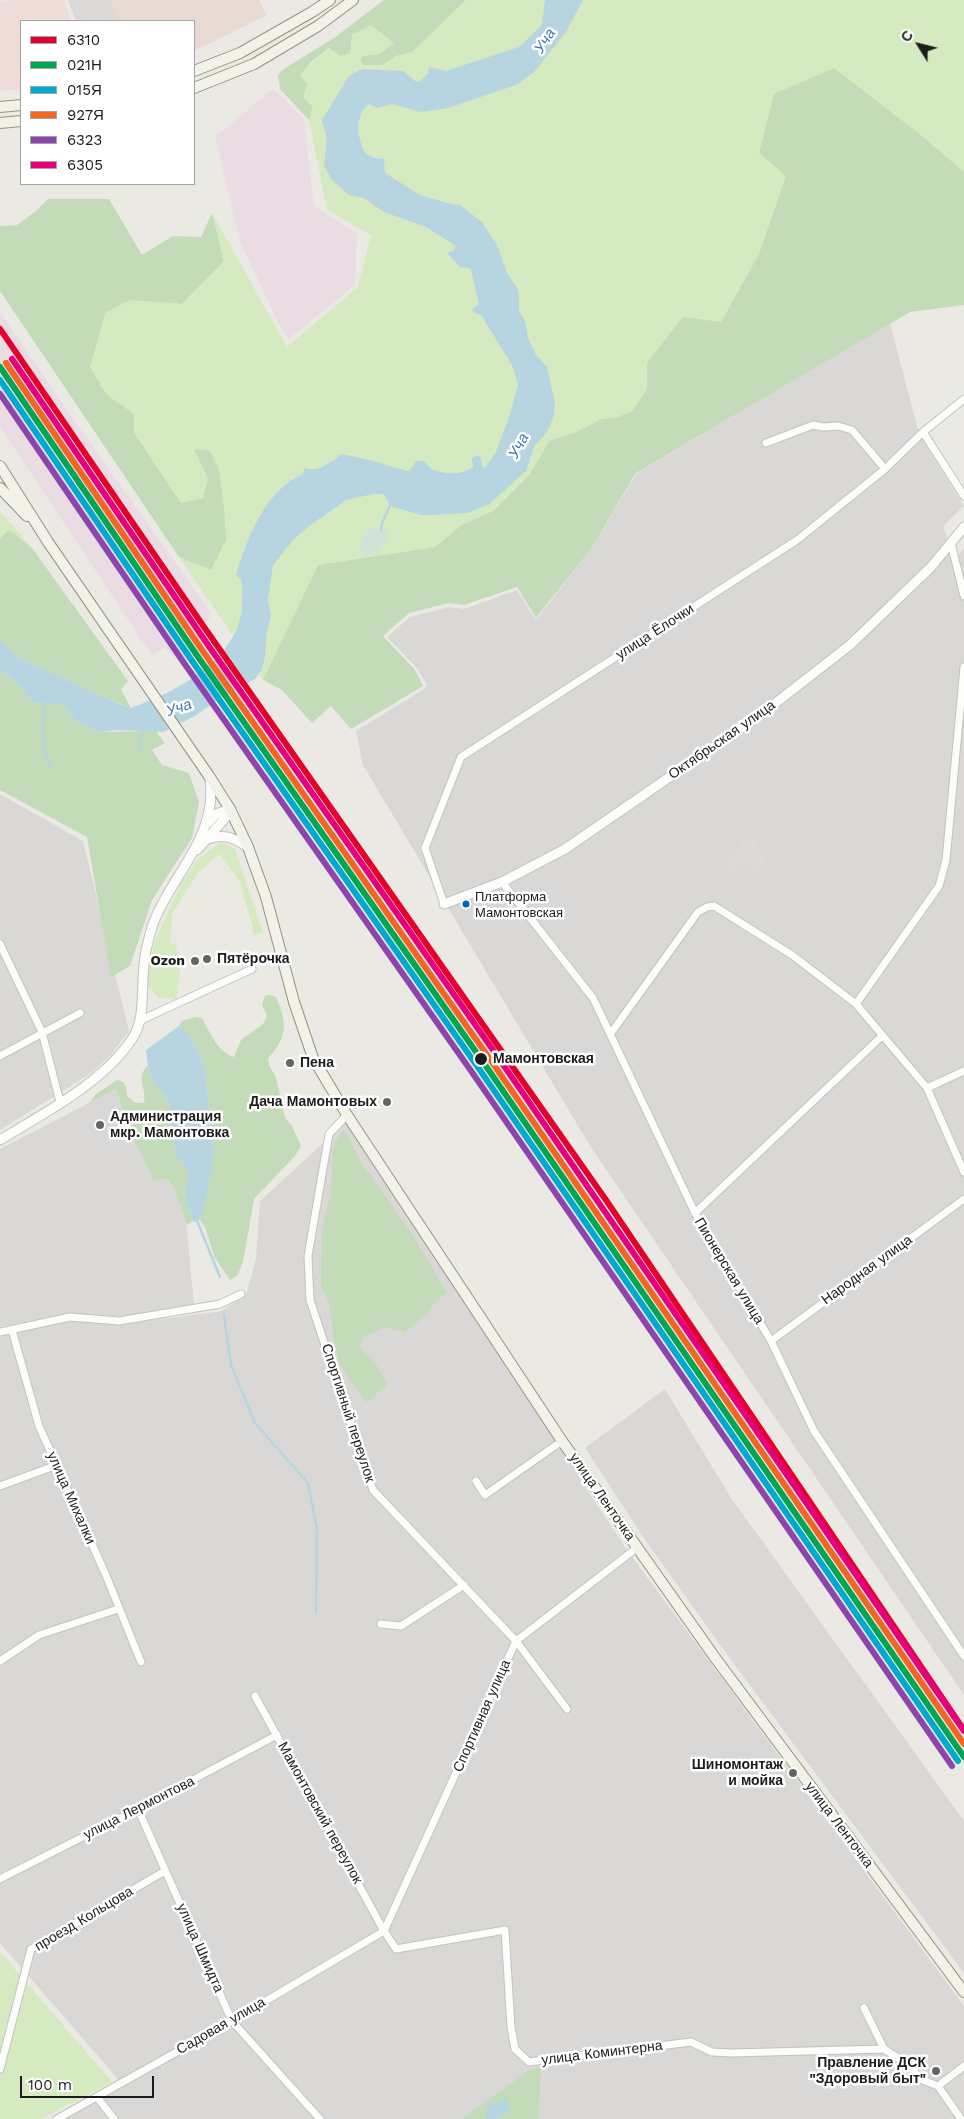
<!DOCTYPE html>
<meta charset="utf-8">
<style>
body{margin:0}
#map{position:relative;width:964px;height:2119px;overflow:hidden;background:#ebe9e4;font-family:"Work Sans",sans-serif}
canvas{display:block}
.legend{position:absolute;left:20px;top:20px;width:175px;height:165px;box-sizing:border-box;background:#fff;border:1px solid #a4a4a4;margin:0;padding:6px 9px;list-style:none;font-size:15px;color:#1c1c1c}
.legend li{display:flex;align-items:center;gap:10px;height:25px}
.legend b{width:25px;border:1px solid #a4a4a4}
.north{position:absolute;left:894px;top:20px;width:50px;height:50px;-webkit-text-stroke:4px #fff;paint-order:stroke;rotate:306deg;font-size:14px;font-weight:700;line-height:20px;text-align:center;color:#1c1c1c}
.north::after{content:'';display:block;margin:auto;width:18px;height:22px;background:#1c1c1c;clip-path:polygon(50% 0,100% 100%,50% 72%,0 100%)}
.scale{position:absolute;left:20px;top:2076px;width:134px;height:22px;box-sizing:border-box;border:2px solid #1c1c1c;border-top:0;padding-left:6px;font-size:15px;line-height:18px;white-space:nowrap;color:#1c1c1c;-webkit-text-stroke:4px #fff;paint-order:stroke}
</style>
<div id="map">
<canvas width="964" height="2119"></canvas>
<ul class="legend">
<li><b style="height:6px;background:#e4002b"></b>6310</li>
<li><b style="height:6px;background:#00a651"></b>021Н</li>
<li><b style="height:6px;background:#00a9ce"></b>015Я</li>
<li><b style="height:6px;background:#f26522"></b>927Я</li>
<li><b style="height:6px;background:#8e44ad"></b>6323</li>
<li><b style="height:6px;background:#e5007d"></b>6305</li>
</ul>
<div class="north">С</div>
<div class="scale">100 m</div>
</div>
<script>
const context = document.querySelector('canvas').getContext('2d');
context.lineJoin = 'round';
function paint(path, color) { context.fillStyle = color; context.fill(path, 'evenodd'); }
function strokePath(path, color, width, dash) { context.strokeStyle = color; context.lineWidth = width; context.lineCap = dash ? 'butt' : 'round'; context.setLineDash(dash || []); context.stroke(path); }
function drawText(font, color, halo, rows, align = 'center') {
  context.font = font + ' "Work Sans",sans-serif'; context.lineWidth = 5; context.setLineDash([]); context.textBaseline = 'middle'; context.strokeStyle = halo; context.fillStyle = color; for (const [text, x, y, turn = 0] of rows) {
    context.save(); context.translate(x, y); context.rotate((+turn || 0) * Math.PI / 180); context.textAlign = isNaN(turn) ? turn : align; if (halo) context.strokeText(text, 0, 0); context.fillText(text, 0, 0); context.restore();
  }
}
paint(new Path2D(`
 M890,323L917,426L922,439L964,506L943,526L964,588V1695L590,1146L363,765L356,731L424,689L427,685L417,668L387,637L410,617L449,607L464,609L517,590L536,620L591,549L637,473Z
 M964,549V579L958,555Z
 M0,794L83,841L129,1031L111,1055L90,1074L0,1130Z
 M116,1089L127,1126L176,1192L186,1219L194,1305L125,1317L70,1313L0,1327V1149Z
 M345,1123L627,1550L964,2006V2119H65L124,2086L0,1943V1334L72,1321L126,1324L222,1311L247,1292L256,1258L260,1201Z
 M665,1389L731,1498L964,1821V1973L726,1653L646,1541L585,1448Z`), '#dad8d6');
paint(new Path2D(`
 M10,0H64L71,21H21V89L0,91V3Z`), '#eedcd8');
paint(new Path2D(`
 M273,89L304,119L314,206L357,234L355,285L289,339L280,326L241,244L215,137Z
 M0,312L81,430L212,614L201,629L212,644L181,664L165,647L152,656L0,427Z`), '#e9dde3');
paint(new Path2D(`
 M111,0H259L267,15L194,51V21H118Z`), '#e6dad3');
paint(new Path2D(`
 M466,0H964V172L921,135L834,68L786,176L759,254L721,322L647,363V389L632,411L618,417L602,419L576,432L550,441L530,474L493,511L463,524L435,547L318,565L263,680L179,557L211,570L219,470L210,452L195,449L208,479L203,498L181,503L134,431V414L106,394L90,367L104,313L130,300L182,304L224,261L212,213L287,347L358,287L371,235L327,210L309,120L313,107L303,97L300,75C321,51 344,40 371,25L395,43L379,54L362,56L382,65L396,56L412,52Z
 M0,511L32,548L9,530L0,538Z
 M221,842L235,849L263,932L253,935L252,925L239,880L219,854L198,873L172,914L170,945L176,943L180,972L177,999L159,998L146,984L155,940L182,882L198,859Z
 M0,1952L112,2082L41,2119H0Z`), '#d5eac1');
paint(new Path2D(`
 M384,0H466L412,52L396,56L382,65H363L360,61L362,56L379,54L394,43L371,25L352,35L350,53L341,56L329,48L311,62L300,75L307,85L303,97L313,107L309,120L280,89L278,75L282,70L334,38Z
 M834,68L921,135L964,172V305L910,312L636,473L591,549L536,618L517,587L464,605L449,603L409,613L383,636L415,670L423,686L351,729L331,706L312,723L282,690L263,680L318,565L435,547L463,524L493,511L530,474L549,441L576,432L602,419L618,417L632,411L647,389V363L683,317L721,322L759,254L786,176L759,153L774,94Z
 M48,199H109L142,255L173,236L201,237L212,213L224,261L182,304L130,300L105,313L90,367L106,394L134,414V432L181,503L203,498L208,479L194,449L210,451L219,470L224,507L226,540L211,570L179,557L0,291V226L17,225L36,211Z
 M9,530L32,548L128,681L121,689L131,708L100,696L17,656L0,640V538Z
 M0,670L17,683L33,702L63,705L76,721L99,732L156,731L165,743L152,750L162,765L189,773L199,802L192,838L152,900L130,966L111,977L87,837L0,790Z
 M270,995L276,997C287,1022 288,1038 268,1058L269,1065L276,1077L285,1118L292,1126L301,1146L295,1156L254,1199L243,1262L237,1276L230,1280L215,1258L205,1227L200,1220L214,1155L204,1064L189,1034L179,1026L182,1021L195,1017L202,1018C210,1032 217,1052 234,1057L241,1040L263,1024L267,1016L262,1005L265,996Z
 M148,1065L149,1075L169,1101L175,1156C198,1176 183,1176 186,1198C187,1206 191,1214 193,1221L187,1225L176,1192L167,1179L154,1180L127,1126L116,1089L89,1103L96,1094L117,1080C127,1082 126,1087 127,1096L135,1103H144C147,1088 135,1077 148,1065Z
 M343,1129L363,1165L412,1234L447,1293L435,1302L428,1314L404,1332L385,1327L362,1338L360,1348L376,1364L387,1383L385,1387C377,1390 375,1400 366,1402L340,1365L334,1342L329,1303L321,1285L322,1230L331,1191L333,1149L335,1142Z
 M541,2068L538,2119H462L531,2069Z`), '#c3dbb8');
paint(new Path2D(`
 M379,528L387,532V541L378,552L362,555L359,544L369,529Z`), '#d2e2d9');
paint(new Path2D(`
 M68,0H111L118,21H76Z
 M745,836L756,842L768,865L754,875L744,861L730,875L724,870Z`), '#dbdad8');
paint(new Path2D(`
 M545,0H583L566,32L534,72L516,85L448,108L420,112L392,104L377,108L368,104C354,118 357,138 366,154L375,158L385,159L384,165L385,173L420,195L447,203L460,205L482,222L497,245L507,273L519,291V311L525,321L528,338L536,355L547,367L555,403L554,416L547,432L534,447L526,471L489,504L468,513L433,515H421L390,506L384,494H373L346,500L309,526L293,540L273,565L268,600L271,615L267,631L265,656L262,669L255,679L220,698L195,716L163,732L117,730L99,732L76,721L63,705L33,702L17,683L0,670V640L17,656L100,696L130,708C176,693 245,656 242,599C242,594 243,584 241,580C239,578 237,576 236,574C248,536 265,491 303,474L304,468C317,473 330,463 342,454L370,460L407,471L410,470L416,461H423C426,463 429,467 432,469C443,475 463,475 473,467L472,458L478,455L481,458L482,466L485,468L496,452L510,415L518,384L512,365L481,315L473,312L472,309L479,304L471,270L467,267L461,268L447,253L454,250L456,246L426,227L384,212L364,198L349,195L332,180L324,166L327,140L322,120L349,76L362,69L403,71L415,81L419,82L428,73L429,67L446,71L519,47L542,25Z
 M179,1026L189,1034L204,1064L214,1155L203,1211L198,1223L193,1221C191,1214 187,1206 186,1198C183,1176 198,1176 175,1156L169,1101L149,1075L146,1050Z
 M505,2098L509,2104L508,2112L497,2119H486L487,2106Z`), '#b6d5e0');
strokePath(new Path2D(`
 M381,530L382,523L390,506
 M45,702C42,724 41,745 50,766
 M140,750L142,729
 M198,1223L220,1277
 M224,1315L231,1365L255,1423L308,1483L317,1530L316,1613`), '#b6d5e0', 2.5);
const minor = new Path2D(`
 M923,432L964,496
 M766,443L813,425L823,427L838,426L852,430L885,469
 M951,543L964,596
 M502,882L593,998L695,1213L771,1341L814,1431L964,1656
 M444,904L425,848L461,757L797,540L885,469L923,432L964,399
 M0,944L42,1032L60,1102
 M856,1004L939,886L946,860L964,667
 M139,1021L252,969
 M611,1033L698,912L707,907L714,906L792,955L856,1004L927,1088L964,1172
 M0,1056L80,1013
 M927,1088L964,1071
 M347,1115L329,1134L308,1256L310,1300L373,1490L516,1641L567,1709
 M695,1213L882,1036
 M12,1330L39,1426L105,1573L141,1662
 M0,1332L70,1317L119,1321L220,1304L241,1294
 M771,1341L964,1199
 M476,1481L485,1495L562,1441
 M0,1486L57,1465
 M381,1624L401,1626L464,1585
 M0,1661L39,1635L118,1609
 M255,1696L384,1931L396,1949L505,1930L511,2027L515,2049L529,2062L691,2042L712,2052L732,2053L884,2049
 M138,1809L232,2021L320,2119
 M0,1879L138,1809L277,1735
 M384,1931L516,1641L638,1547
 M864,2008L884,2049L909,2065L920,2079L938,2086L961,2119
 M0,2069L31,1949L165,1871
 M938,2086L964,2066
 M97,2097L114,2119
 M57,2119L232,2021L384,1931`);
const tertiary = new Path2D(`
 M208,823L216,814L230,809
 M208,839C224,833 234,838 248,847
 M197,850L227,816L230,809
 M444,904L502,882L565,849L764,712L850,645L931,567L964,527
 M0,1140C44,1113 103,1083 132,1039C146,1019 141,988 144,965C145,951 149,937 153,924C172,874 218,837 210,779`);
const secondary = new Path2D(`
 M194,71L240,53L312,12L330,0
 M194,88L254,64L318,26L353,0
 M0,107L21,105
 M0,123L21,121
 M0,466L48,542L209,776L230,809L248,847L266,897L294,1002L313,1058L347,1115L562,1441L716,1659L964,1992
 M0,488L27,516`);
strokePath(minor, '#c3c2c0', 9);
strokePath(tertiary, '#c3c2c0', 11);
strokePath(secondary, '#92947c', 12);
strokePath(minor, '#fcfcfb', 7);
strokePath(tertiary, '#fcfcfb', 9);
strokePath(secondary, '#f2f2e9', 10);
strokePath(new Path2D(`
 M0,329L204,627L606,1200L964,1730`), '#e4002b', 6);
strokePath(new Path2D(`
 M0,367L196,654L481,1059L964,1757`), '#00a651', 6);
strokePath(new Path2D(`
 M0,380L190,658L475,1063L958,1761`), '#00a9ce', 6);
strokePath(new Path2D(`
 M6,363L202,650L487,1055L964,1744`), '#f26522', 6);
strokePath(new Path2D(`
 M0,394L184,663L469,1068L952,1766`), '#8e44ad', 6);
strokePath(new Path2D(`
 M12,359L208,645L493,1050L964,1731`), '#e5007d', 6);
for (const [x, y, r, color] of [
 [466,904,4.5,"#0065bd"],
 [207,959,5,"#646462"],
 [195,961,5,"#646462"],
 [481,1059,7,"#1c1c1c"],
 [290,1063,5,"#646462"],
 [387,1102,5,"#646462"],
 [100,1125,5,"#646462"],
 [793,1773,5,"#646462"],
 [936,2071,5,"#646462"]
]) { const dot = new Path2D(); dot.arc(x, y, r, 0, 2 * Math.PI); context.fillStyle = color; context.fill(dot); strokePath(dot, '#fff', 2); }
drawText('13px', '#1c1c1c', '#fff', [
 ["Платформа",475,897],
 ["Мамонтовская",475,913]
], 'left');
drawText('14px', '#1c1c1c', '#fff', [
 ["улица Ёлочки",655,632,-33],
 ["Октябрьская улица",722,740,-35],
 ["Народная улица",867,1270,-36],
 ["Пионерская улица",729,1271,59],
 ["Спортивный переулок",348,1413,72],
 ["улица Ленточка",602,1497,55],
 ["улица Михалки",71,1498,66],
 ["Спортивная улица",482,1716,-66],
 ["улица Лермонтова",139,1808,-27],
 ["Мамонтовский переулок",320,1813,61],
 ["улица Ленточка",839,1825,53],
 ["проезд Кольцова",84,1919,-31],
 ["улица Шмидта",200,1948,66],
 ["Садовая улица",221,2026,-30],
 ["улица Коминтерна",602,2053,-7]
]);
drawText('bold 14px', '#1c1c1c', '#fff', [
 ["Пятёрочка",217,959,"left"],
 ["Ozon",185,961],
 ["Пена",300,1063,"left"],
 ["Дача Мамонтовых",377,1102],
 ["Администрация",110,1117,"left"],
 ["мкр. Мамонтовка",110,1133,"left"],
 ["Шиномонтаж",783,1765],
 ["и мойка",783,1781],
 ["Правление ДСК",926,2063],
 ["\"Здоровый быт\"",926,2079]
], 'right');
drawText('bold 14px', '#1c1c1c', '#fff', [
 ["Мамонтовская",493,1059]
], 'left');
drawText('italic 15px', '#4674af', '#fff', [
 ["Уча",545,41,-57],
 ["Уча",519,446,-62],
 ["Уча",179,708,-19]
]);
</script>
